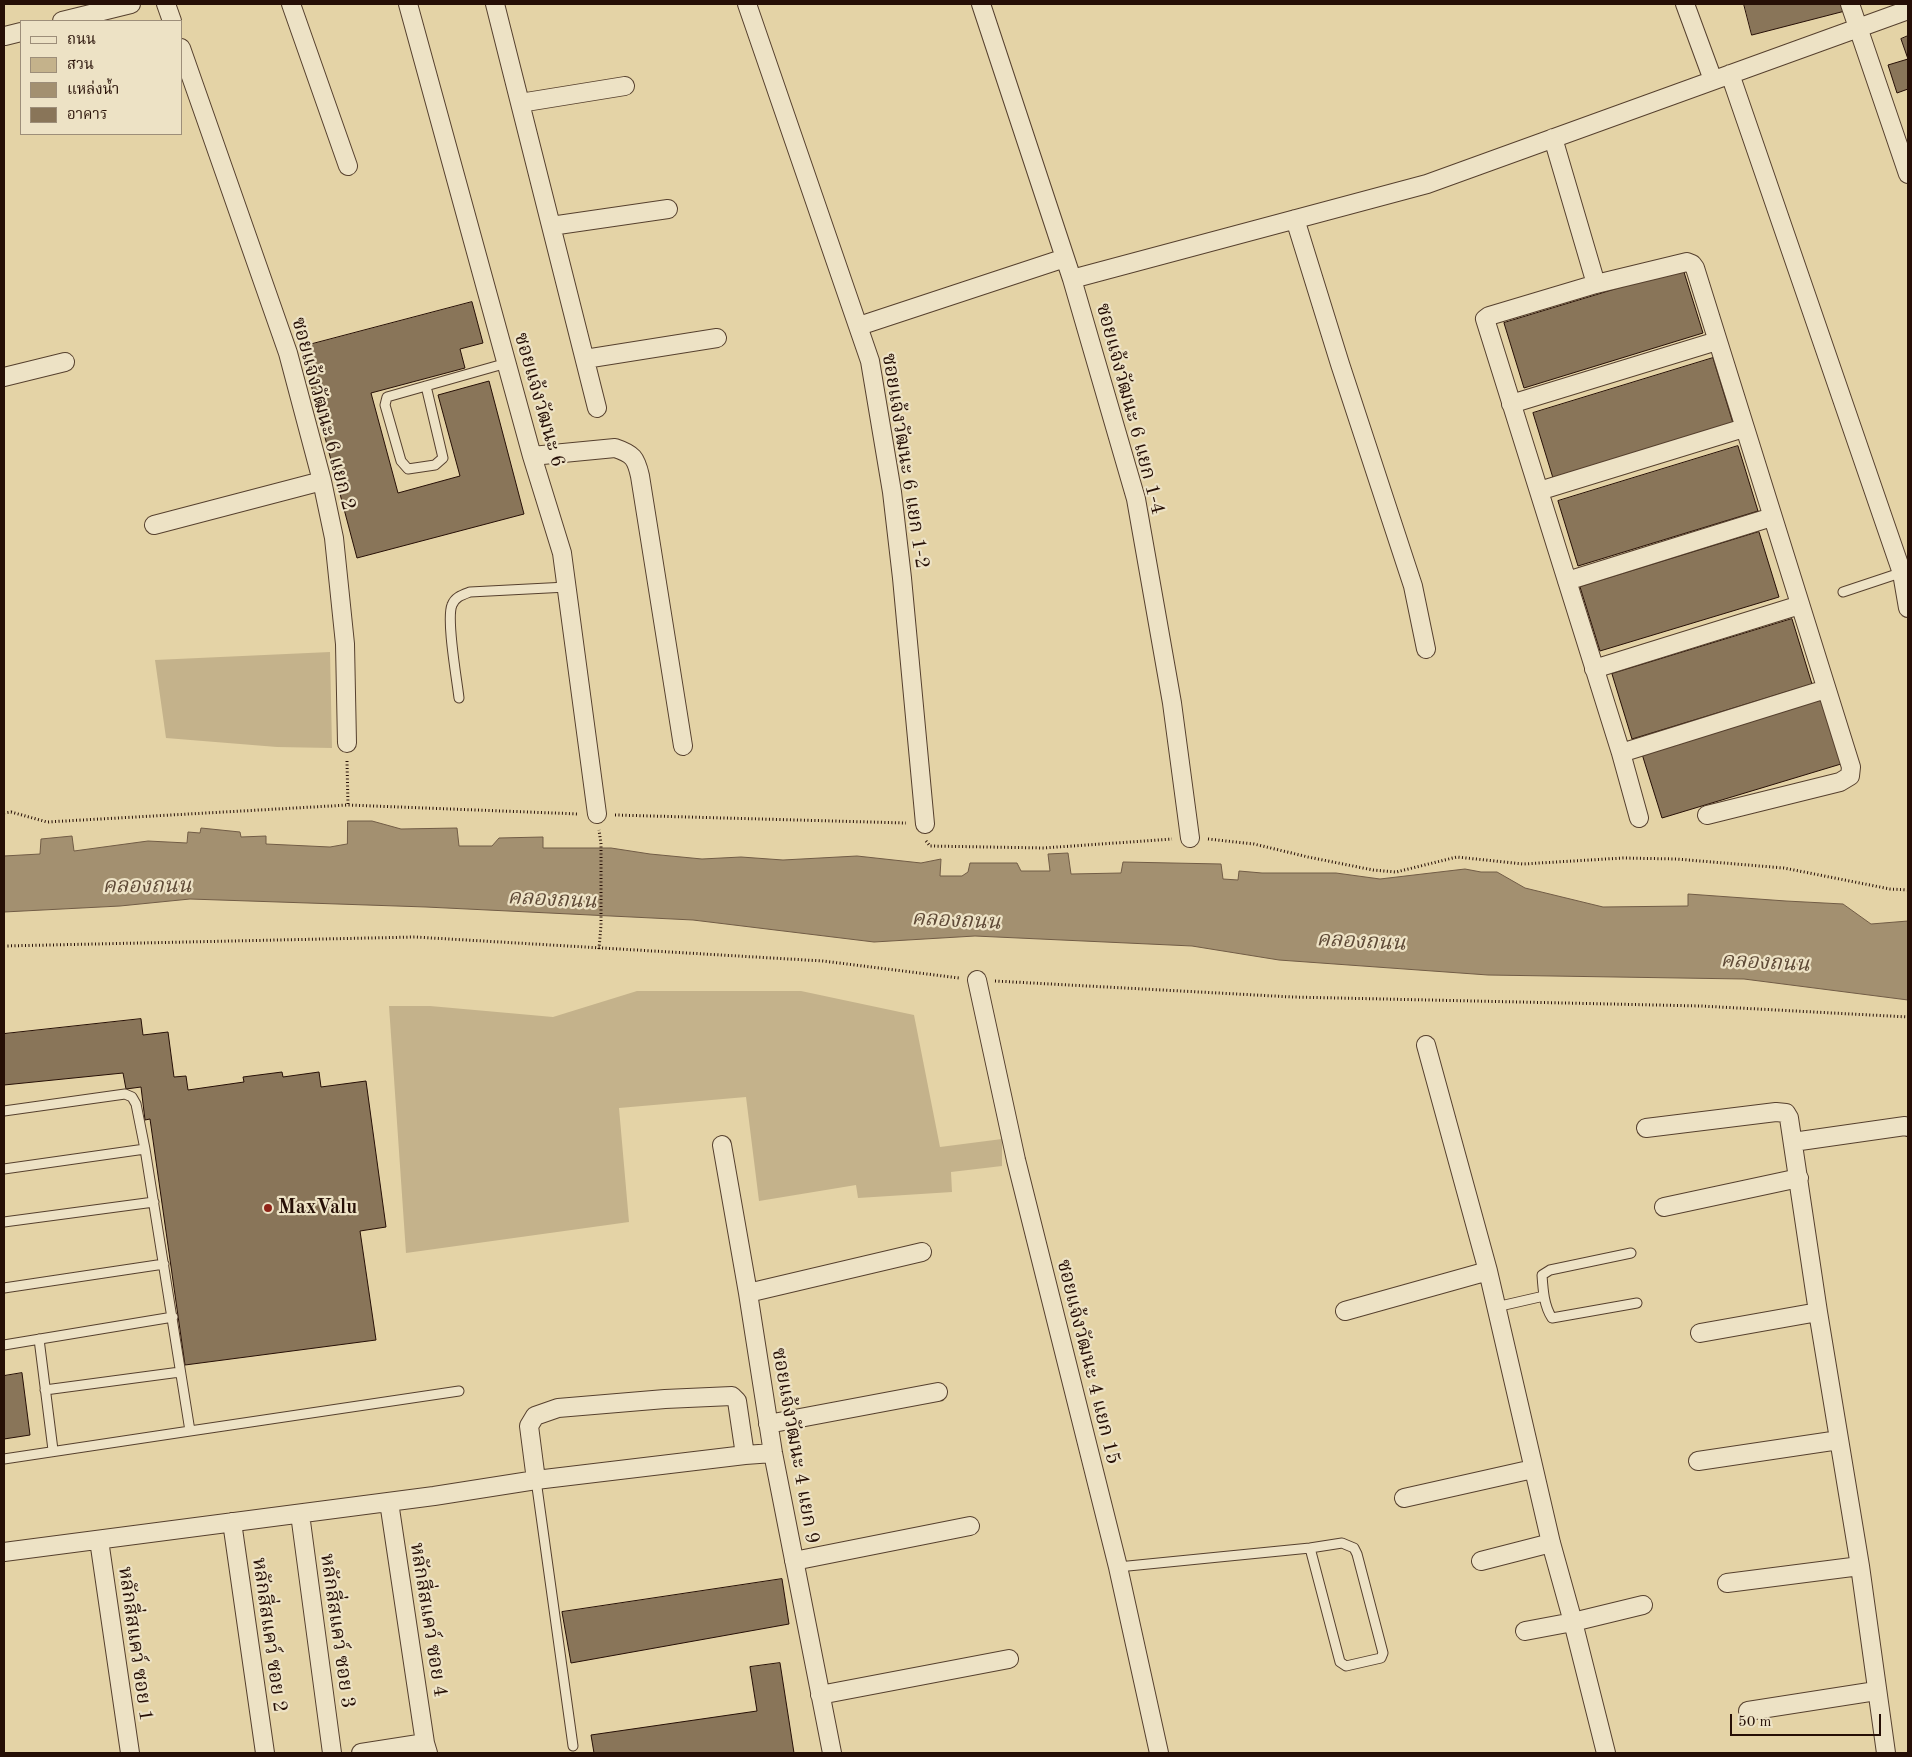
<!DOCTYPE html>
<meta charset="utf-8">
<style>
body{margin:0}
#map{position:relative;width:1912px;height:1757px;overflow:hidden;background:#e4d3a6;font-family:"Old Standard TT","Noto Serif Thai",serif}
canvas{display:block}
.frame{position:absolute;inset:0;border:5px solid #260f06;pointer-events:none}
.legend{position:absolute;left:20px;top:20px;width:162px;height:115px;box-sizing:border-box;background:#ede2c5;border:1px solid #9d8e79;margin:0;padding:6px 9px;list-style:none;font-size:15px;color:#260f06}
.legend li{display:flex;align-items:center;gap:10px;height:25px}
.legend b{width:25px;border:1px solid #9d8e79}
.scale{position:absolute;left:1730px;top:1714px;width:151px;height:22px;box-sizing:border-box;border:2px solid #260f06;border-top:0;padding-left:6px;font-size:15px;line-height:18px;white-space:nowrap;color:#260f06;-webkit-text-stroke:4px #ede2c5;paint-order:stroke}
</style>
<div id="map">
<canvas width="1912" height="1757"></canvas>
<div class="frame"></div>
<ul class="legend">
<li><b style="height:6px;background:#ede2c5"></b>ถนน</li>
<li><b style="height:14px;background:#c4b28b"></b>สวน</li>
<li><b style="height:14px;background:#a39070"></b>แหล่งน้ำ</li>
<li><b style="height:14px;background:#897559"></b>อาคาร</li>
</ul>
<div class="scale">50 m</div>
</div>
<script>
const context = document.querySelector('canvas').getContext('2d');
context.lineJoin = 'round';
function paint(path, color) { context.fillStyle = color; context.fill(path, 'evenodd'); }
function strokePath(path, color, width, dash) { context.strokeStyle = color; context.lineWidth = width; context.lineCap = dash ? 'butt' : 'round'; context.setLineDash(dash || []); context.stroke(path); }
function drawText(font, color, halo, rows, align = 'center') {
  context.font = font + ' "Old Standard TT","Noto Serif Thai",serif'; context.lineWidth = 4.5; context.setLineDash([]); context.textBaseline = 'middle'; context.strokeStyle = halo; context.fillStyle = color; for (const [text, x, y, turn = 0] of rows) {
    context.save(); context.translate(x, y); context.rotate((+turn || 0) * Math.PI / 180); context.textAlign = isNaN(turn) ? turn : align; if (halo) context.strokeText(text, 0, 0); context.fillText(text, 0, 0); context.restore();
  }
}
paint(new Path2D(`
 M330,652L332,748L277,747L166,738L155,660Z
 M637,991H801L914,1015L940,1147L1002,1139V1166L951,1172L952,1192L858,1198L856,1185L759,1201L746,1097L619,1108L629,1222L406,1253L389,1006H430L553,1017Z`), '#c4b28b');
const water = new Path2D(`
 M348,821H372L401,829L457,828L459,846H492L499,838L543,837V848H611L650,854L702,859L741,857L783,860L857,856L921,863L941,859L940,876H962L968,872L970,863H1017L1021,871H1050L1048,854L1068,853L1071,874L1121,873L1123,862L1221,864L1223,879L1238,880L1239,871L1262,873H1336L1380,879L1465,869L1481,872H1497L1525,888L1603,907L1688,906V894L1786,901L1843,904L1871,924L1908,921V1000L1744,979L1488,975L1279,960L1192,946L975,936L874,942L693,920L426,907L190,899L120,906L4,912V856L40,854L41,839L72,836L74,851L148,841L187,843L188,832L200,833L201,828L240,832L241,837L266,836V844L330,847L347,844Z`);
paint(water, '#a39070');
strokePath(water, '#715c46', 1);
const building = new Path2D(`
 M1744,4H1843L1845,11L1752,35Z
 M1908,36V89L1897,93L1888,65L1908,59L1901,39Z
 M1683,269L1703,333L1524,388L1504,323Z
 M472,302L483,343L460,349L465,368L371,393L398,493L460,476L438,395L489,381L524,514L357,558L301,347Z
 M1713,358L1733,423L1553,478L1533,413Z
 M1738,446L1758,511L1578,566L1558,501Z
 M1759,532L1779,597L1600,651L1580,587Z
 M1792,619L1812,684L1632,739L1612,674Z
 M1821,699L1841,764L1662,818L1642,754Z
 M141,1019L143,1035L168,1032L174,1077L186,1076L188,1090L244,1082L243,1077L282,1072L283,1077L319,1072L321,1087L366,1081L386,1227L360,1231L376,1340L185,1365L150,1119L145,1120L141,1087L126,1089L123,1073L4,1085V1034Z
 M22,1373L30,1435L4,1439V1376Z
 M782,1579L789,1624L571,1663L562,1612Z
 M780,1663L794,1753H589H594L591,1735L757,1711L750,1667Z`);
paint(building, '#897559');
strokePath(building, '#260f06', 1);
const lane = new Path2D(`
 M426,386L443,458L435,465L408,469L401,461L385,405L387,397L507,363
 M1843,592L1903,572
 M459,698C457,680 446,619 452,605C455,597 462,595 470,592L567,587
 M4,1111L125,1094L132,1097L136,1104L145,1149L190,1431L4,1459
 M4,1169L145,1149
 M4,1222L154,1202
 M1631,1253L1550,1270L1542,1275C1543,1290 1544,1306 1552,1318L1637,1303
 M4,1288L164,1264
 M1496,1307L1544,1296
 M39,1339L53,1450
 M4,1345L173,1317
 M45,1390L180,1372
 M190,1431L459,1391
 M536,1480L573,1746
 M1118,1567L1310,1548L1342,1543L1354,1548L1357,1554L1383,1653L1381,1658L1346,1666L1340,1662L1310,1548`);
const street = new Path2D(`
 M166,4L172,21
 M291,4L348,166
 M408,4L532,456L562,553L597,814
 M495,4L597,408
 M747,4L870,361L892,492L902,578L925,824
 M981,4L1072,279L1136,499L1172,703L1190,838
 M1685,4L1713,80
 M1850,4L1908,174
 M62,21L131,4
 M5,36L21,32
 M181,48L288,353L322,481L334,538L345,644L347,743
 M1730,74L1902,573L1908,608
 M520,103L625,86
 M1553,138L1596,284
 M1295,219L1340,364L1413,586L1426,649
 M551,226L668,209
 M1072,279L1427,184L1908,10
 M859,326L1065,258
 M585,359L717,338
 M4,377L65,362
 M1511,404L1717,341
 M532,456L615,448C633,454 636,458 640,476L683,746
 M1539,491L1744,428
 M154,525L322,481
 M1567,581L1772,517
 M1594,669L1800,605
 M1621,753L1826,689
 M1639,818L1621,753L1485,319L1489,316L1596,284L1687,262L1692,264L1695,268L1851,767L1850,776L1840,782L1707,815
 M977,980L1016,1160L1118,1567L1159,1753
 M1426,1045L1488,1271L1551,1543L1573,1622L1606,1753
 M1646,1128L1776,1112L1786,1113L1789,1118L1818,1312L1860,1566L1886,1753
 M1793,1142L1905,1126L1908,1127
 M722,1145L748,1293L773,1453L832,1753
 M1664,1207L1799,1178
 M748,1293L922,1252
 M1345,1311L1488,1271
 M1700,1333L1818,1312
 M768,1424L938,1392
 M1698,1461L1839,1440
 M536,1480L529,1426L535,1416L558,1408L665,1399L732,1396L737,1401L745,1455
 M1404,1498L1533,1469
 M389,1502L425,1743L428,1753
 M300,1514L332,1753
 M232,1522L265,1753
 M99,1540L130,1753
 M4,1552L434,1496L536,1480L745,1455L773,1453
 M794,1561L970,1526
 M1481,1561L1551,1543
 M1727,1583L1860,1566
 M1525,1631L1573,1622L1643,1605
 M820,1695L1009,1659
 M1748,1711L1876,1691
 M361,1753L425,1743`);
strokePath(lane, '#56402e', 11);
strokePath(street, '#56402e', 20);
strokePath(new Path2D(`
 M347,761L348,805
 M4,813L11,812L47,822L348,805L579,814
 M615,815L906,823
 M1208,839L1254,844L1308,857L1373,870L1396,872L1457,857L1523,864L1623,858L1676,859L1784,868L1890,889L1908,890
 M926,841L930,846L1044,848L1172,839
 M4,946L415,937L823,961L959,978
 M599,949L601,925V844L599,830
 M995,981L1292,997L1701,1006L1908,1017`), '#260f06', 3, [1, 2.5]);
strokePath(lane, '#ede2c5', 9);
strokePath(street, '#ede2c5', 18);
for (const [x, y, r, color] of [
 [268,1208,5,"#8f2418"]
]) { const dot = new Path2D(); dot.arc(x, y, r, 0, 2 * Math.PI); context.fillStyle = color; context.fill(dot); strokePath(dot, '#ede2c5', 2); }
drawText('20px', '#260f06', '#ede2c5', [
 ["ซอยแจ้งวัฒนะ 6",539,400,74],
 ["ซอยแจ้งวัฒนะ 6 แยก 1-4",1130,409,75],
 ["ซอยแจ้งวัฒนะ 6 แยก 2",323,414,75],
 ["ซอยแจ้งวัฒนะ 6 แยก 1-2",905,461,81],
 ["ซอยแจ้งวัฒนะ 4 แยก 15",1088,1362,76],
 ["ซอยแจ้งวัฒนะ 4 แยก 9",795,1446,80],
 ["หลักสี่สแคว์ ซอย 4",428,1620,81],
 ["หลักสี่สแคว์ ซอย 3",337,1631,82],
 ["หลักสี่สแคว์ ซอย 2",269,1635,82],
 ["หลักสี่สแคว์ ซอย 1",135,1644,82]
]);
drawText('bold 20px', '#260f06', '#ede2c5', [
 ["MaxValu",278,1208]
], 'left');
drawText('italic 21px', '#5e4936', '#ede2c5', [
 ["คลองถนน",147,886],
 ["คลองถนน",552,900,3],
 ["คลองถนน",956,921,3],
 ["คลองถนน",1361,942,3],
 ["คลองถนน",1765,963,3]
]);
</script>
